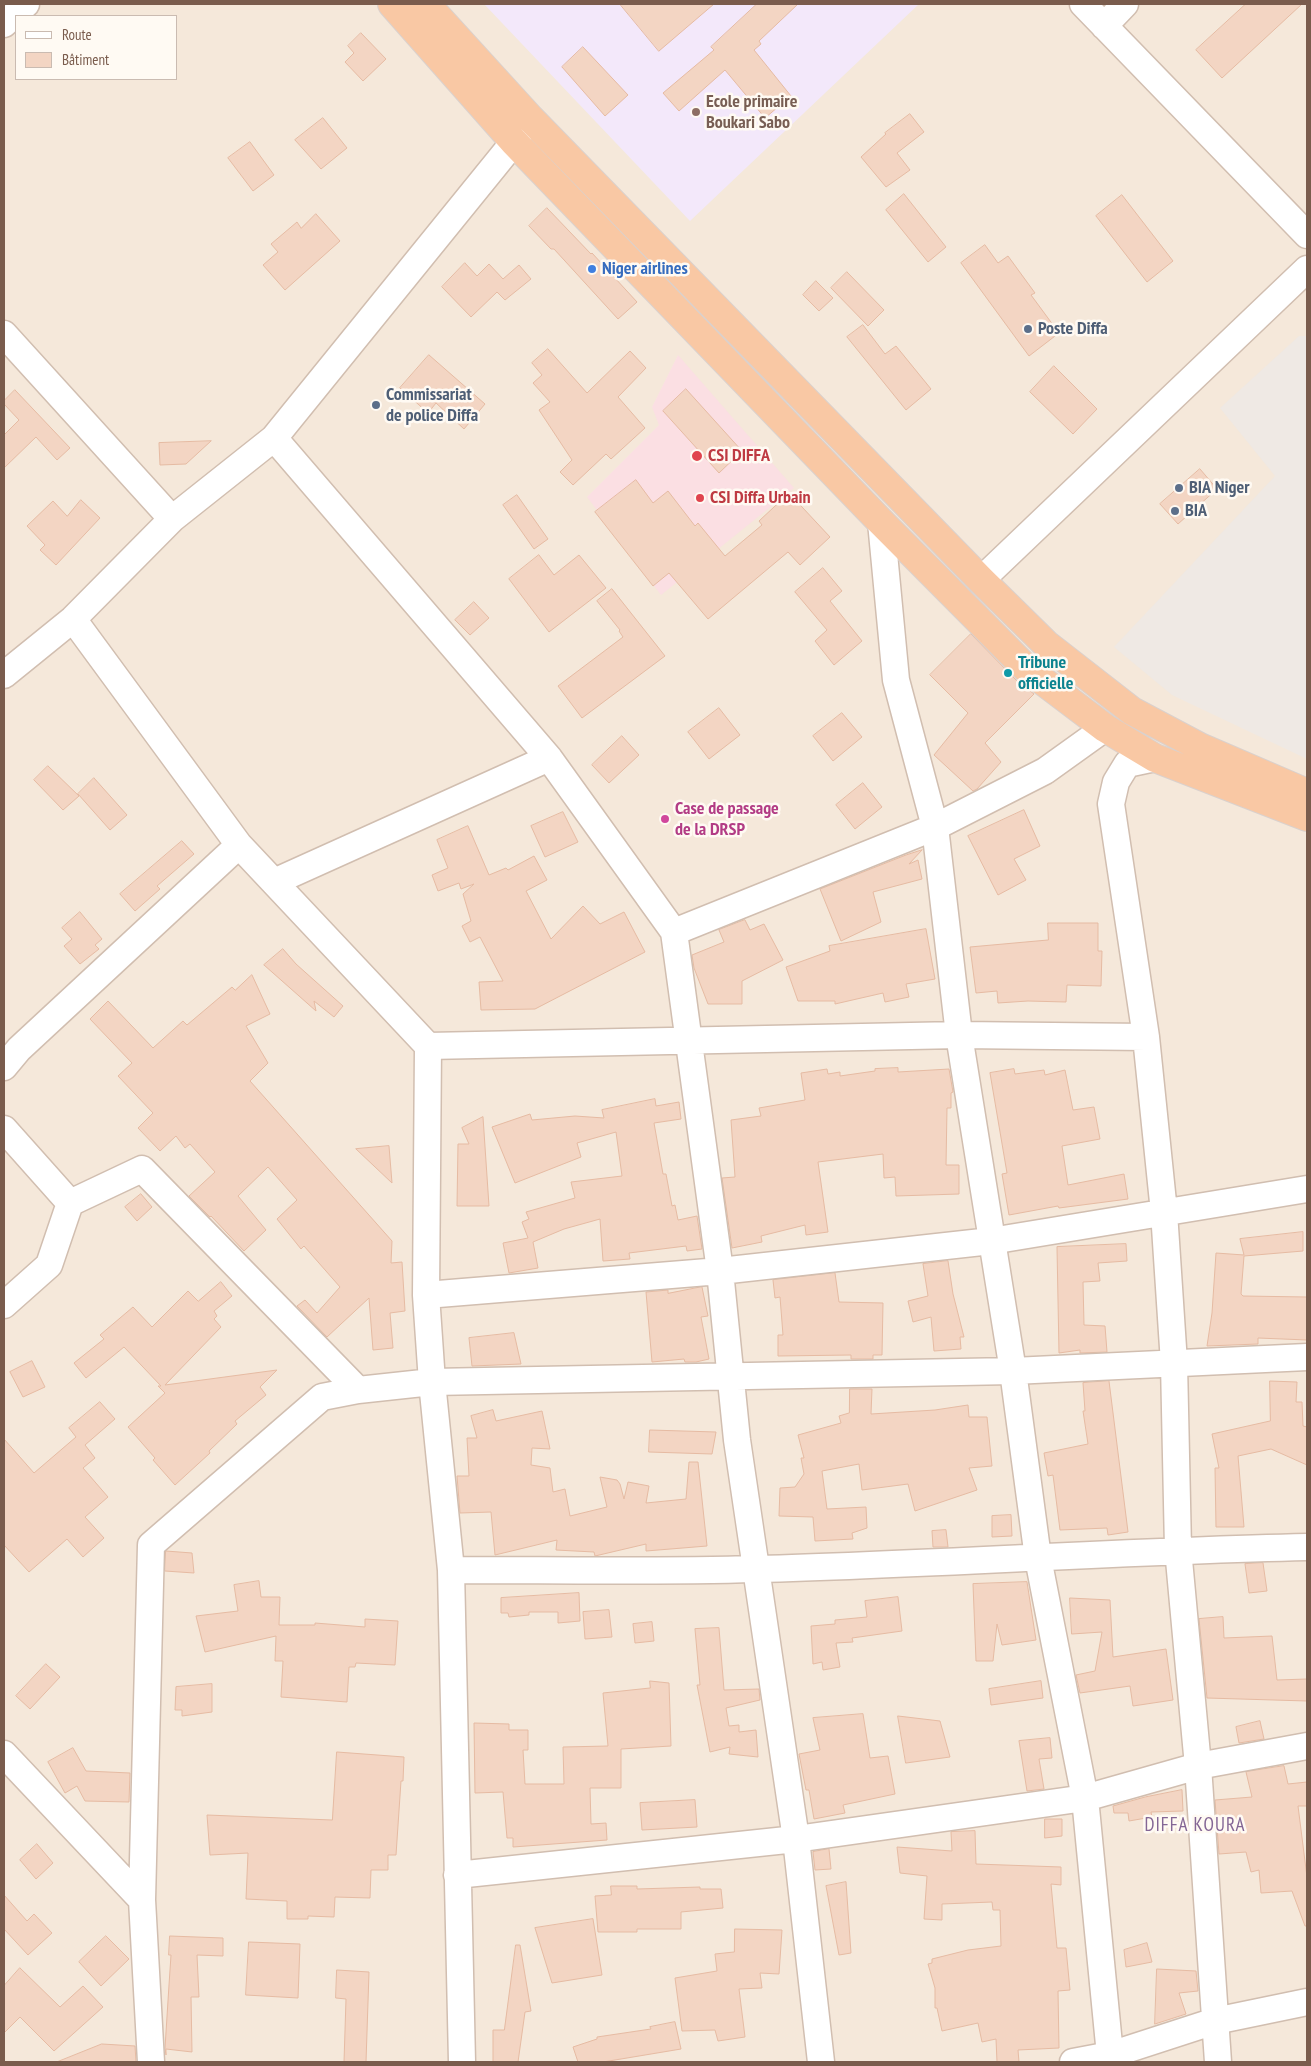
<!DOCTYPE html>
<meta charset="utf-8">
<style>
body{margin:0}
#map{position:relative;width:1311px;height:2066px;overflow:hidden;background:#fdf6ec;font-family:"PT Sans Narrow",sans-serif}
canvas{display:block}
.frame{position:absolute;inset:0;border:5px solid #7a5c4d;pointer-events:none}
.legend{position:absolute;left:15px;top:15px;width:162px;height:65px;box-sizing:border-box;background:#fffaf3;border:1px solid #cabbb1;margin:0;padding:6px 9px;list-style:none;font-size:15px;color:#7a5c4d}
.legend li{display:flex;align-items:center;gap:10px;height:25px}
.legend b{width:25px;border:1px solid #cabbb1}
</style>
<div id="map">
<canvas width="1311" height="2066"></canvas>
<div class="frame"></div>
<ul class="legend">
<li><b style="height:6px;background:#fff"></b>Route</li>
<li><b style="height:14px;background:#f3d5c3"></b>Bâtiment</li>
</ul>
</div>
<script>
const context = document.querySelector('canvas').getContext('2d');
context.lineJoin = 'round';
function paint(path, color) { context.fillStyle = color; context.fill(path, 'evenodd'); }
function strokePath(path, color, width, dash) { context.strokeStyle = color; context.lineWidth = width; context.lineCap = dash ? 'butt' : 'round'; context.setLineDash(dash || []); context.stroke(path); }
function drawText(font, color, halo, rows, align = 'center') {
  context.font = font + ' "PT Sans Narrow",sans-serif'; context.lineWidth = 5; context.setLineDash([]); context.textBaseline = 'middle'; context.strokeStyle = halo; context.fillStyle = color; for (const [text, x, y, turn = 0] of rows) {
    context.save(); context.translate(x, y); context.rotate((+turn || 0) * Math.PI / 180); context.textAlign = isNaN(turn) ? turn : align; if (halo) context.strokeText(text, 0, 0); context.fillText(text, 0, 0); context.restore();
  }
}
paint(new Path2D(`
 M4,4H1307V2062H4ZM16,16H176V79H16Z`), '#f5e8da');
paint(new Path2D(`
 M1299,336H1307V759L1172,695L1114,647L1275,476L1220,408Z`), '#efe9e4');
paint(new Path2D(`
 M484,4H919L690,221Z`), '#f3e8fa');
paint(new Path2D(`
 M678,355L794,488L661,595L587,497L659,425L652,407Z`), '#fbdfe3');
const building = new Path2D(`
 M620,4H714L659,51Z
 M757,4H798L759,41L761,44L754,50L791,96L765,118L725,70L679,111L663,93L714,50L711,47Z
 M1246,4H1302L1222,78L1196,50Z
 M361,33L386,59L363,81L345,62L354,53L348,46Z
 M583,47L628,95L605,116L562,67Z
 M910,114L924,132L897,153L910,170L886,187L861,157L886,134L885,133Z
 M323,118L347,148L321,169L295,140Z
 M250,142L274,175L253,191L228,158Z
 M904,194L946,247L928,262L886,210Z
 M1122,195L1173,261L1147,282L1096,216Z
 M547,208L591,254L592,253L637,302L618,319L554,249H551L529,226Z
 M316,214L340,241L285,290L263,265L278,252L271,244L297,222L301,228Z
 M985,245L998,263L1008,256L1035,293L1031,295L1059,333L1029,356L961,263Z
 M465,263L477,276L489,264L503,279L519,265L531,279L505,300L497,292L471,317L442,287Z
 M847,272L884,310L868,326L831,288Z
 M816,281L833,298L819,311L803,295Z
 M863,325L885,354L896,346L931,389L906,410L847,337Z
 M548,349L587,393L630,351L646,368L618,397L645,428L611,459L606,454L573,485L560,472L572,460L539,410L550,402L533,383L542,375L532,363Z
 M429,355L485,404L464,429L436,403L428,413L400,388Z
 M1054,366L1097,409L1073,434L1030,392Z
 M686,389L742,451L719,473L663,411Z
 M15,390L70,448L57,460L36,437L4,468V435L19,420L4,404V401Z
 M211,441L186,464L160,465L159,443Z
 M1200,469L1217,489L1178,524L1160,504Z
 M636,480L653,503L668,491L695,526L698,523L725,556L762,525L759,521L789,493L830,537L800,565L788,552L708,619L669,573L653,586L595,512Z
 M517,495L548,539L534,549L503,505Z
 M81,500L100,518L56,565L40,550L45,545L27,526L53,501L67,516Z
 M539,555L554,575L579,555L606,588L549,632L509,579Z
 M823,568L842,591L830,601L862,641L834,665L815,641L827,630L795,592Z
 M612,589L665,656L582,718L558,686L623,637L619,631L620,630L597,601Z
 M474,602L489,618L470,635L455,620Z
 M971,634L1016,680L1034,694L985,743L1001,762L977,789L973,791L934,755L968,713L930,675Z
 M719,708L740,735L709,759L688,732Z
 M842,713L862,737L833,761L813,736Z
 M622,736L639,755L609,783L592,765Z
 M48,766L79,796L63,810L34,780Z
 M94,778L127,815L110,830L78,794Z
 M863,783L882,807L855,829L836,805Z
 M1024,810L1040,846L1014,859L1026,880L998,895L968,836Z
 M563,812L578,842L545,857L531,826Z
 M468,826L489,875L506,868L508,870L534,856L547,880L526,891L551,939L583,906L600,924L624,912L645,952L535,1009L481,1010L479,982L503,981L480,937L470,942L462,926L471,921L463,894L474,884L461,889L459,883L438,891L432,875L448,868L437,840Z
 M182,841L194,854L157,886L160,889L135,911L120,894Z
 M922,850L909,864L918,860L922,879L873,892L881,922L841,941L820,889L906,855Z
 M80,912L102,939L95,945L99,949L80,964L64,946L72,939L62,928Z
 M745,920L750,930L764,924L783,960L742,981V1004H708L694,968L692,955L724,942L719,930Z
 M1048,923H1098V951H1102L1101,986L1067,985L1066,1002L1028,1001L998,1003L997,991L976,993L970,947L1048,940Z
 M926,929L935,979L906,984L909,997L885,1002L883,993L835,1004V1001H798L786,967L830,951L829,946Z
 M283,949L296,964L343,1006L334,1017L314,1001L316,1011L264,965Z
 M252,975L270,1014L246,1026L268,1063L250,1081L392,1241L391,1263L402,1262L405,1311L390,1313L393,1348L373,1350L369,1298L327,1337L297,1306L305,1300L317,1313L340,1287L304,1246L301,1249L277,1219L297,1200L268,1167L238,1196L266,1230L244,1251L211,1216L210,1217L189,1196L215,1172L190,1144L185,1148L176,1136L160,1151L138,1128L153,1113L118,1076L132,1063L90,1019L108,1001L153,1048L183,1021L187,1025L232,987L235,990Z
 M898,1068V1072L949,1069L953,1092L951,1093V1108H947L946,1165H959V1194L896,1196L895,1177L884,1178L883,1154L818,1162L828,1232L806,1235L805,1225L761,1236L762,1242L732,1248L722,1178L735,1177L731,1120L761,1116L759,1108L805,1100L801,1073L827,1069L828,1074L840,1072V1076L875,1071V1069Z
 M1014,1069L1015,1074L1044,1070L1045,1075L1065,1070L1073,1110L1094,1107L1100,1139L1062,1146L1068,1185L1124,1174L1128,1199L1059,1208L1058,1206L1009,1215L1002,1174L1007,1173L990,1073Z
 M655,1099L656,1106L679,1102L681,1119L654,1123L663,1174H666L672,1206L675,1205L678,1220L697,1216L702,1249L687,1251L686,1246L629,1253L630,1259L603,1261L600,1219L564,1229L533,1242L538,1268L509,1273L503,1243L528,1238L522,1222L529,1219L526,1212L575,1198L571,1182L622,1176L616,1132L577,1143L581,1157L515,1183L492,1127L530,1114L532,1120L575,1116L604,1118L602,1110Z
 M483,1117L489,1206H457L458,1144H469L462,1128Z
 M389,1146L392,1183L356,1149Z
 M141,1194L152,1207L137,1221L125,1207Z
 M1303,1232V1251L1244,1256L1241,1294L1243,1296L1307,1297V1340L1258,1338V1344L1207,1346L1212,1313L1216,1253L1244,1255L1240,1239Z
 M1126,1244L1127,1261L1098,1263L1100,1281L1083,1282L1084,1325L1105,1326L1107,1352L1080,1353V1350L1059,1353L1057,1247Z
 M948,1261L953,1294L964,1337H960L961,1349L934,1351L931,1317L913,1322L908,1301L928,1296L923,1264Z
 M835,1273L839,1302L883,1303L882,1355H873V1359H851V1355L778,1356V1335H783L780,1297L775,1298L773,1280Z
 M221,1282L232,1296L214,1311L217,1316L214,1319L221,1327L165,1385L277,1370L260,1387L266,1395L235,1421L237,1424L209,1451L210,1453L175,1485L153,1460L155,1458L128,1427L165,1393L158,1386H161L124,1347L86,1378L74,1363L104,1339L100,1335L133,1307L152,1327L188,1291L198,1301Z
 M702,1287L708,1316L701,1317L709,1359L696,1362H685L684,1359L652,1362L646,1292L668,1290V1293Z
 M514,1333L521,1364L472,1366L469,1338Z
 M32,1361L45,1387L23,1397L10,1372Z
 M1109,1381L1128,1532L1108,1535L1107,1528L1060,1530L1053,1475L1048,1476L1044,1453L1088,1444L1083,1411H1085L1083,1383Z
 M1270,1381L1297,1382L1296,1402H1302L1303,1426L1307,1427V1465L1271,1449L1238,1456L1244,1527H1216L1215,1468H1219L1212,1434L1270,1421Z
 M850,1389H872L871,1414L935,1410L968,1405L969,1417H987L992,1466L969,1468L977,1490L915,1511L908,1484L862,1490L859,1464L822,1471L827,1509L866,1507L867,1528L852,1533L853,1539L815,1541L813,1517L779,1516L780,1488L795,1487L804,1474L801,1458H804L798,1435L841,1423L839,1416L849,1413Z
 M100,1402L115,1419L85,1445L95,1458L83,1468L108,1497L85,1517L104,1538L83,1557L67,1539L29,1572L4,1545V1439L34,1473L76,1437L69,1428Z
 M493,1410L496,1421L542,1411L550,1449L532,1448L531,1465L550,1468L553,1492L565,1489L570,1516L607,1507L600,1477L617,1480L620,1484L624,1499L628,1482L649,1486L646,1503L686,1499L689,1462H698L707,1546L646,1551V1544L595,1556L594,1552L556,1550L557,1540L495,1555L491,1512L460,1513L457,1476H469L467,1438H477L471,1416Z
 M650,1430L716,1432L712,1454L649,1452Z
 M1011,1515L1012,1536L992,1537V1516Z
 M946,1530L948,1547H933L932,1531Z
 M166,1551L192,1553L194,1573L165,1571Z
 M1263,1563L1267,1591L1249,1593L1245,1564Z
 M259,1581L261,1597H280L279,1625H315V1623L365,1627V1619L398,1621L395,1665L356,1663L355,1667H349L347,1702L281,1697L283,1661H275L276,1636L205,1652L196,1616L238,1611L234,1585Z
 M1027,1582L1036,1640L1002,1645L997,1624L993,1661H976L973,1584Z
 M579,1593L580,1621L558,1623V1612H529V1615L509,1617L508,1613H501V1598Z
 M898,1597L902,1631L852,1638L853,1642L836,1643L840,1667L823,1670L822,1662L813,1664L811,1626L835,1624V1620L867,1617L865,1601Z
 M1070,1598L1110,1600L1113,1657L1166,1649L1173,1700L1133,1706L1130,1686L1080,1693L1076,1675L1095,1671L1102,1632L1072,1634Z
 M609,1610L612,1637L585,1639L583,1612Z
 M1223,1617L1224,1638L1272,1636L1277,1680L1307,1679V1701L1207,1698L1199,1619Z
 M652,1622L654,1641L635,1643L633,1624Z
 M719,1628L724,1690L759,1689L760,1700L726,1708L729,1726L739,1725V1732L756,1730L758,1757L729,1754L730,1747L710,1752L697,1685H700L695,1629Z
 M46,1664L60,1677L30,1709L16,1696Z
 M650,1681L669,1683L671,1746L621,1749V1788H590L591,1824L606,1823L607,1840L513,1847V1838H507L503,1792L475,1793L474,1723L509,1724V1730H528V1750H523L525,1784H564L563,1747L608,1746L603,1693L650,1688Z
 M1041,1681L1043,1698L991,1705L989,1689Z
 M212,1684V1712L182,1716V1710H175L176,1687Z
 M863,1714L870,1758L888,1756L895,1794L843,1805L845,1813L814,1819L809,1790H806L799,1754L820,1750L813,1718Z
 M898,1716L940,1721L950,1757L906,1763Z
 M1260,1721L1264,1739L1239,1743L1236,1727Z
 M1050,1738L1052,1758L1039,1759L1044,1789L1027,1791L1019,1741Z
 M73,1748L86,1771L130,1773L129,1802L85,1801L77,1786L65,1793L48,1762Z
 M337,1752L404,1757L403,1781H401L396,1855H388V1870H371L370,1898L335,1897L334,1917L308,1916V1919H287V1901L246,1899L248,1853L210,1855L207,1815L332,1820Z
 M1284,1766L1288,1784L1307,1782V1806H1298L1307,1877V1926H1305L1292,1891L1261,1893L1259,1870L1251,1872L1246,1852L1219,1854L1215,1800L1252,1797L1246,1772Z
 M1182,1790L1183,1811L1151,1812L1152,1817L1129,1821L1128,1813H1114L1113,1806L1145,1797Z
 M695,1800L697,1827L642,1830L640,1803Z
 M1045,1819H1062V1836L1045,1838Z
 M975,1831L976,1864L1061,1867V1885L1051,1884L1057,1948H1066L1070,1990L1058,1991L1059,2048L1018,2050L1019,2062H997L996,2039L982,2042L978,2023L942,2031L937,2008H935V1988L928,1964L932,1963V1959L968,1950L1001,1946L1000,1910H993L992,1902L942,1904V1920L924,1919L927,1876L900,1873L897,1847L952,1851L951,1832Z
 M37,1844L53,1863L36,1879L20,1860Z
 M829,1849L831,1869L815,1870L813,1852Z
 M846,1882L851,1953L839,1955L826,1886Z
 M611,1886H637V1889L700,1887V1889H721L723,1908L681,1912V1929H637V1932H598L595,1896L611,1895Z
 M4,1895L27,1921L34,1914L52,1933L28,1955L4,1929Z
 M593,1919L602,1975L552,1983L535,1928Z
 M735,1929L782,1930L779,1974L760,1973L762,1988L739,1989L745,2037L718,2041L715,2030L682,2031L675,1978L717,1971L715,1954L734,1952Z
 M106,1936L129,1959L101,1986L79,1962Z
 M170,1936L223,1938V1956L197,1955L199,1997H191L192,2052L166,2049V2055L165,2048L169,1985L171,1955H169Z
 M249,1942L300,1944L298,1998L246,1995Z
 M1147,1943L1152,1962L1126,1967L1124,1950Z
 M516,1945H520L531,2011L525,2012L518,2062H493V2030H504Z
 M20,1968L60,2007L83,1986L103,2007L54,2051L20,2017L4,2033V1986Z
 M1157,1969L1196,1971L1198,1991L1179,1993L1186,2014L1155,2024Z
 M337,1970L369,1972L366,2062H344L346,1999L336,1998Z
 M675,2022L681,2049L603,2062H578L573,2047L597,2039V2037L651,2029L650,2027Z
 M102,2044L135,2046L136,2062H57Z`);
paint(building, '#f3d5c3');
strokePath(building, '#e6bba3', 1);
const minor = new Path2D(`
 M1083,4L1307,235
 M4,24L26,4
 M1104,26L1125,4
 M4,334L172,519
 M274,438L549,758L674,932L720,1271L737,1440L796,1839L821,2062
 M881,522L896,680L935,827L959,1035L1013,1371L1038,1558L1085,1798L1110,2055
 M981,580L1307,269
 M73,619L239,845L428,1046L959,1035L1146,1037
 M4,675L73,619L172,519L274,438L514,142L525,125
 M1155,758L1127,764L1116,782L1111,804L1146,1037L1164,1212L1174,1363L1178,1549L1198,1766L1218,2062
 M274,882L549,758
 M674,932L935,827L1045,771L1105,728
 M428,1046L426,1295L432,1382L451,1570L462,2062
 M4,1067L19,1049L239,845
 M4,1129L70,1203L142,1169L358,1390
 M426,1295L720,1271L991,1241L1307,1189
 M4,1305L49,1265L70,1203
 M451,1570C553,1570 655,1572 757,1569C940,1564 1124,1551 1307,1547
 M4,1754L142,1900
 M457,1875L796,1839L1085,1798L1198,1766L1307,1746
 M151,2062L142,1900L151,1545L322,1397L358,1390L432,1382L1013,1371L1307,1357
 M1073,2062L1110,2055L1215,2021L1307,2002`);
const trunk = new Path2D(`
 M392,4L514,142L881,522L1027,669L1105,728L1155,758L1307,817
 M426,4L530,118L981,580L1046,644L1132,711L1200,747L1307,793`);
strokePath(minor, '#d1beb0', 29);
strokePath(trunk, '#dad1cd', 30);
strokePath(minor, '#fff', 26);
strokePath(trunk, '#f9c8a4', 28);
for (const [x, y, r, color] of [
 [696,112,5,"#8d6e63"],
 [592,269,5,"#3f7fe0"],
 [1028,329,5,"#5c6f8a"],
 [376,405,5,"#5c6f8a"],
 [697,456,6,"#e0444e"],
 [1179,488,5,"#5c6f8a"],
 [700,498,5,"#e0444e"],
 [1175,511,5,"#5c6f8a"],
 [1008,673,5,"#0f9aa8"],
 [665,819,5,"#d1479c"]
]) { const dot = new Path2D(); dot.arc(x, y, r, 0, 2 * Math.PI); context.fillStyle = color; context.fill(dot); strokePath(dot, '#fffaf3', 2); }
drawText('bold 18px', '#785e54', '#fffaf3', [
 ["Ecole primaire",706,102],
 ["Boukari Sabo",706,123]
], 'left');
drawText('bold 18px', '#366cbe', '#fffaf3', [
 ["Niger airlines",602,269]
], 'left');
drawText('bold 18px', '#4e5e75', '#fffaf3', [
 ["Poste Diffa",1038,329],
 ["Commissariat",386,395],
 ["de police Diffa",386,416],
 ["BIA Niger",1189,488],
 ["BIA",1185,511]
], 'left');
drawText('bold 18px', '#be3a42', '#fffaf3', [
 ["CSI DIFFA",708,456],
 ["CSI Diffa Urbain",710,498]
], 'left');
drawText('bold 18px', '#0d838f', '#fffaf3', [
 ["Tribune",1018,663],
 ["officielle",1018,684]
], 'left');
drawText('bold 18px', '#b23c85', '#fffaf3', [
 ["Case de passage",675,809],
 ["de la DRSP",675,830]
], 'left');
context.letterSpacing = '1px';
drawText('19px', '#846695', '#fffaf3', [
 ["DIFFA KOURA",1195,1826]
]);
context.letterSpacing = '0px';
</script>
